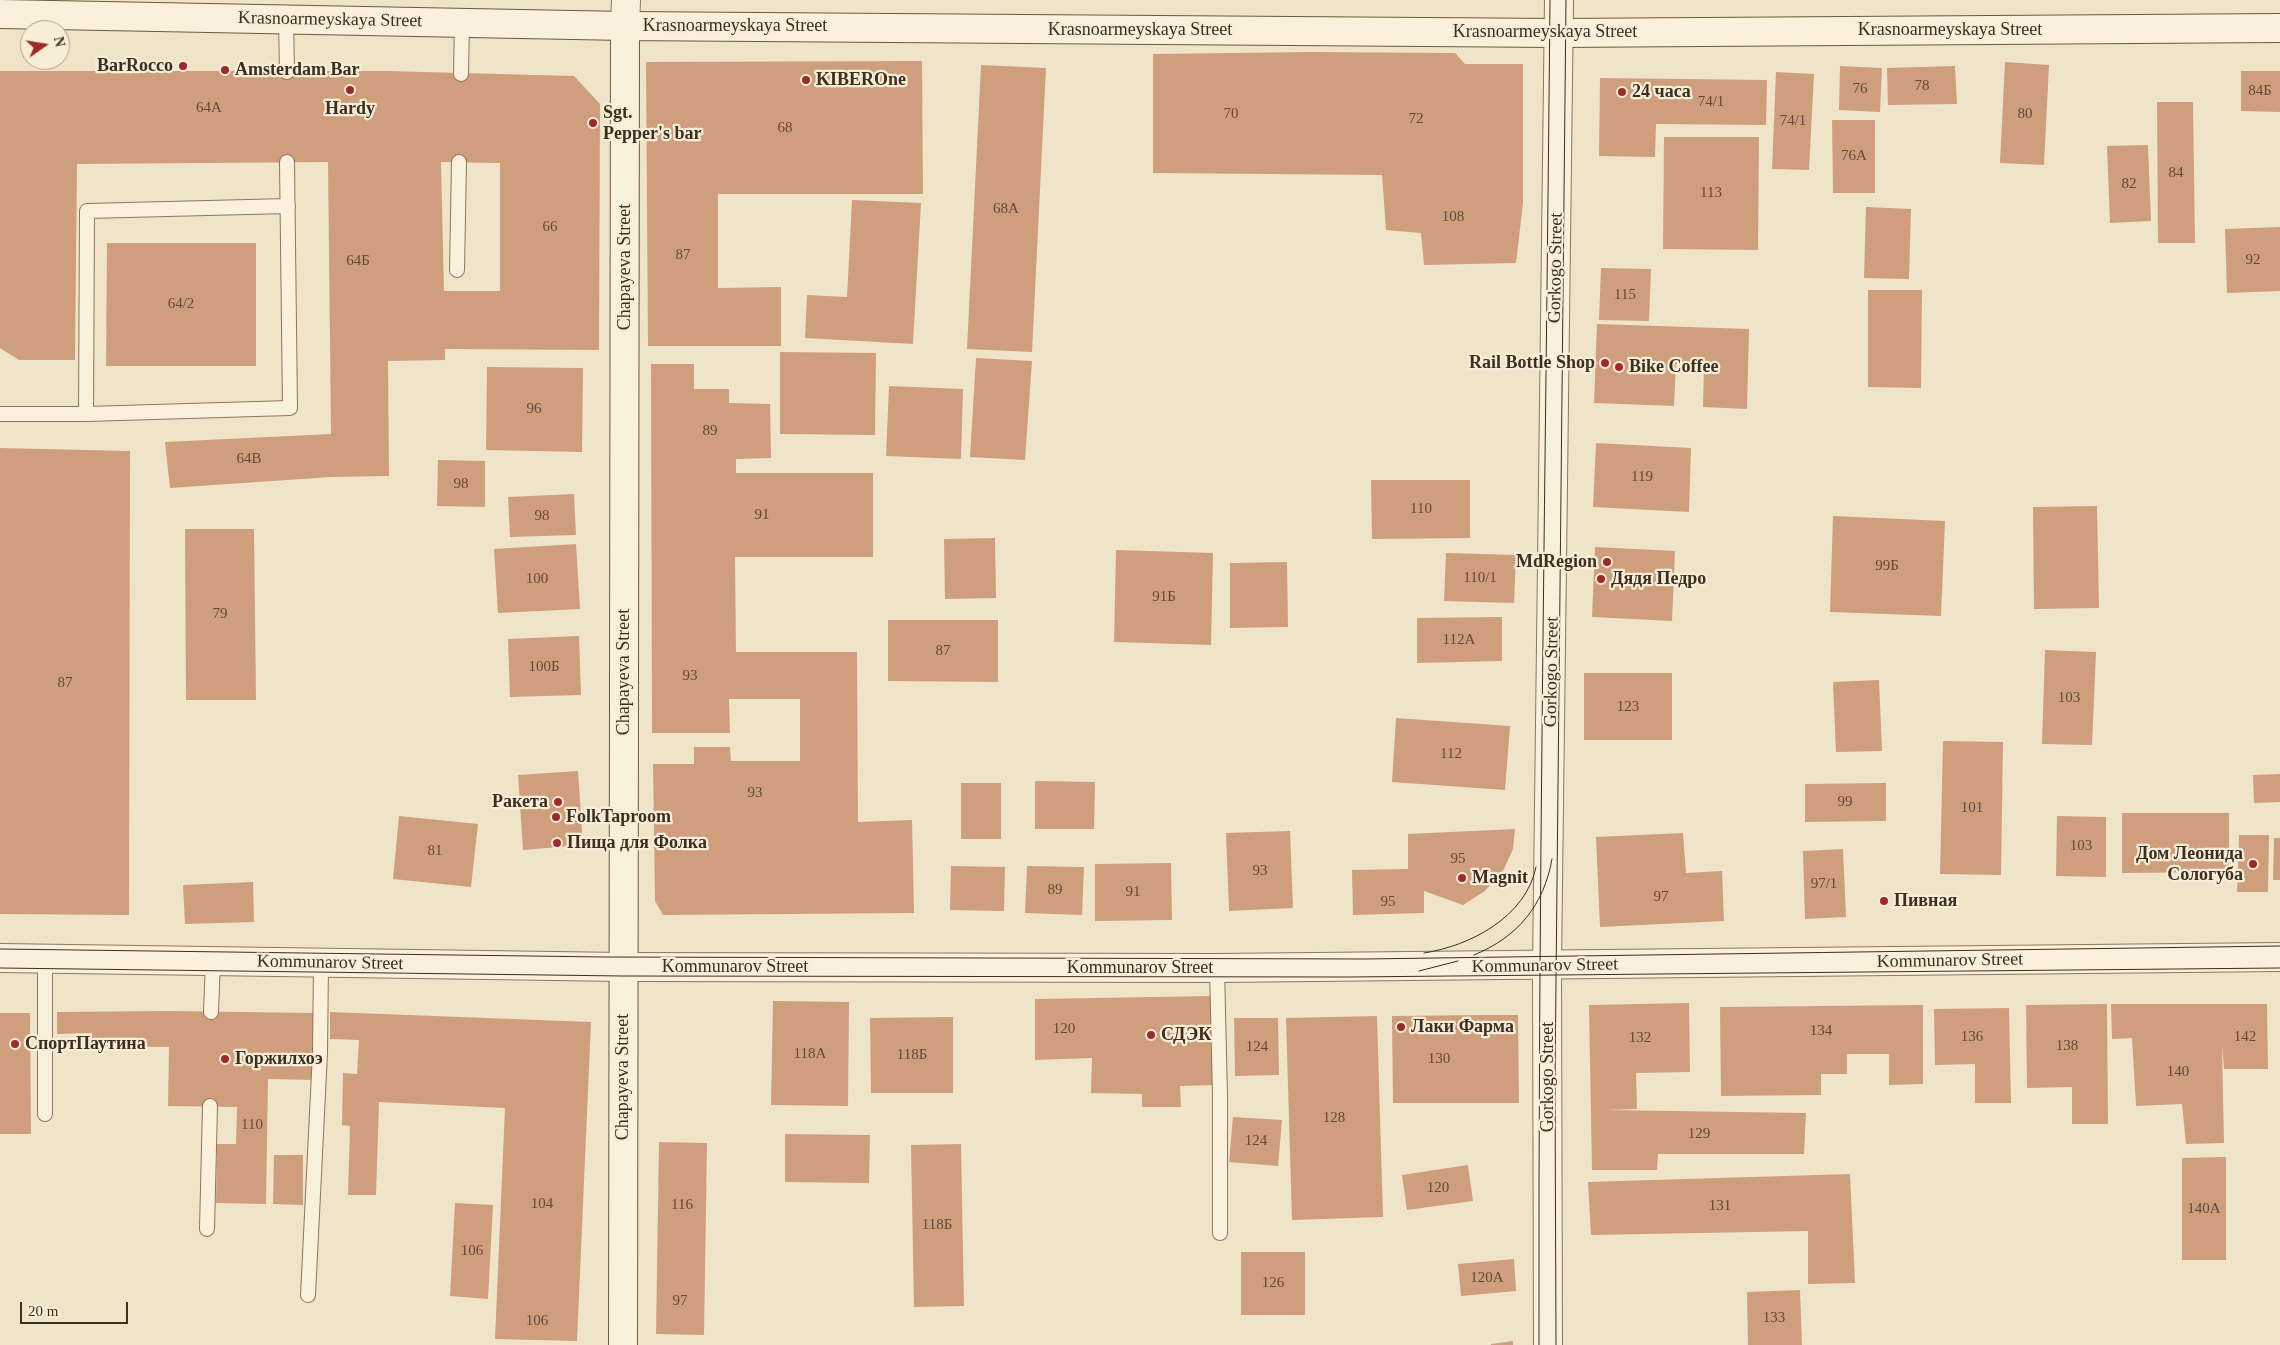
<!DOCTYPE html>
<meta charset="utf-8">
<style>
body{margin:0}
#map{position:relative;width:2280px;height:1345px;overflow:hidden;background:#f0e4c8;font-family:Georgia,serif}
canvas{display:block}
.north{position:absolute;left:20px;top:20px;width:50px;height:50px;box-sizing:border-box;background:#f7eed8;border:1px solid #ada18e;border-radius:50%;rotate:77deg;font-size:14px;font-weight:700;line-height:20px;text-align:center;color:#3d2e20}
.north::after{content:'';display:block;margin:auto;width:18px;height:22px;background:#9e2a2b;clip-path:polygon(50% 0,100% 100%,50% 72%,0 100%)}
.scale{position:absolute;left:20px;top:1302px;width:108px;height:22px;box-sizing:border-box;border:2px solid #3d2e20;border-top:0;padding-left:6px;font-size:15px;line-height:18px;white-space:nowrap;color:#3d2e20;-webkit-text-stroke:4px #f7eed8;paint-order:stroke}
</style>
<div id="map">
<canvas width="2280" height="1345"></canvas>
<div class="north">N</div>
<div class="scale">20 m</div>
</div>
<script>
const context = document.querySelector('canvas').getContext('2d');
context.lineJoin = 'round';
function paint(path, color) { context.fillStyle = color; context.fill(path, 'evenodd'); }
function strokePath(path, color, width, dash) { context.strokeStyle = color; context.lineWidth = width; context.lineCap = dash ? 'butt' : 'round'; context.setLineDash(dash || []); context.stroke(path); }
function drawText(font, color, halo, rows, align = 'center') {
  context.font = font + ' Georgia,serif'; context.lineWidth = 4.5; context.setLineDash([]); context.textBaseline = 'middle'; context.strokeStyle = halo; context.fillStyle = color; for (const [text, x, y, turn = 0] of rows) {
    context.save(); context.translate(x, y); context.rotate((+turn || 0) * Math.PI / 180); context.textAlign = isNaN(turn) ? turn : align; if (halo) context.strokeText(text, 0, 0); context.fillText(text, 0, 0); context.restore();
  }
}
paint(new Path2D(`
 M1310,52L1455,53L1465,64H1523V203L1516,263L1424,265L1421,233L1386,230L1382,175L1153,173V54Z
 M922,61L923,194H718V288L781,287V346H648L646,62Z
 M2005,62L2049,65L2044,165L2000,163Z
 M981,65L1046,68L1032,352L967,349Z
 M1840,66L1882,68L1880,112L1839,110Z
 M1955,66L1957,104L1888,105L1887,68Z
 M0,71H386L574,76L600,104L599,350L445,349V360L388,361L389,476L331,477L170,488L165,442L331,434L328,162L77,164L75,360H19L0,348ZM441,162L500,163V291H444Z
 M2241,71H2280V112L2241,111Z
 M1776,72L1814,74L1809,170L1772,169Z
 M1600,78L1767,80L1766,125L1656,124L1655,157L1599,156Z
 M2157,102H2193L2195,243H2158Z
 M1832,120H1875V193H1833Z
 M1664,137H1759L1758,250L1663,249Z
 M2148,145L2151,221L2110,223L2107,146Z
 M852,200L921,203L913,344L805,338L807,295L847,297Z
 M1866,207L1911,209L1909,279L1864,278Z
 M2280,227V291L2227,293L2225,229Z
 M107,243H256V366H106Z
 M1601,268L1651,269L1649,321L1599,320Z
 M1868,290H1922L1921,388L1868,387Z
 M1597,324L1749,329L1747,409L1703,407L1704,366L1676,364L1674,406L1594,403Z
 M780,352L876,353L875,435L780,434Z
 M976,358L1032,361L1025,460L970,457Z
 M651,364H694V389H729V403L770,404L771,458L736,459V473H873V557H735L736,652H857L858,822L912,820L914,913L663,915L655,901L653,764H694V747H730L731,761H800V699H729L730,733H652Z
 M487,367L583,368L582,452L486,450Z
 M889,386L963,389L961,459L886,456Z
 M1596,443L1691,448L1689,512L1593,507Z
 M0,448L130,451L129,915L0,914Z
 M438,460L485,461V507L437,506Z
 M1371,480H1470V538L1372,539Z
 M574,494L576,535L510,537L508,497Z
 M2097,506L2099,608L2034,609L2033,507Z
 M1833,516L1945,521L1941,616L1830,612Z
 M185,529H254L256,700H186Z
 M995,538L996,598L945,599L944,539Z
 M576,544L580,609L498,613L494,549Z
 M1595,547L1675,551L1672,621L1592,617Z
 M1116,550L1213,553L1211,645L1114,642Z
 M1446,553L1516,555L1514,603L1444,601Z
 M1287,562L1288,627L1230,628V563Z
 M1502,617V661L1417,663V618Z
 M888,620H998V682L888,681Z
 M579,636L581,695L510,697L508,639Z
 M2045,650L2096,652L2092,745L2042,744Z
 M1584,673H1672V740H1584Z
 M1879,680L1882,751L1836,752L1833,682Z
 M1396,718L1510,726L1505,790L1392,782Z
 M1943,741L2003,742L2001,875L1940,874Z
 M578,771L583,845L523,850L518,775Z
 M2280,774V802L2254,803L2253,775Z
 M1035,781L1095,782L1094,829H1035Z
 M961,783H1001V839H961Z
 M1886,783V821L1805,822V784Z
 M2122,813H2229V872L2122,873Z
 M399,816L478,824L471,887L393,879Z
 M2057,816L2106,817V877L2056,876Z
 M1515,829L1513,849L1504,869L1485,891L1463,905L1424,891V913L1353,915L1352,870L1408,869V834Z
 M1290,831L1293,908L1229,911L1226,833Z
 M1683,833L1686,873L1722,871L1724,921L1600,927L1596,837Z
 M2239,835H2269L2268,892H2237Z
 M2274,838H2280V880H2273Z
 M1843,849L1846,917L1805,919L1803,851Z
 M1171,863L1172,920L1095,921V864Z
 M951,866L1005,867L1004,911L950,910Z
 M1027,866L1084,867L1082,915L1025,913Z
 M253,882L254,922L185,924L183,885Z
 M1214,996L1216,1085L1180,1086L1181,1107H1142V1094L1091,1093L1092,1058L1035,1060V999Z
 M773,1001L849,1002L848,1106L771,1105Z
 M1689,1003L1690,1072L1636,1073L1637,1109L1606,1110L1806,1113L1804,1154H1658L1657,1170H1592L1589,1005Z
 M2107,1004L2108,1124H2072V1087L2027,1088L2026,1005Z
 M2111,1004H2267L2268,1069H2224L2222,1045L2224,1143L2186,1144L2182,1104L2136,1106L2132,1038L2112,1039Z
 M1923,1005V1084L1889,1085V1054H1847V1074H1821V1095L1721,1096L1720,1007Z
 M2009,1008L2011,1103H1975V1064L1935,1065L1934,1009Z
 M170,1011L314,1013L313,1080L268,1079L266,1204L216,1203L217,1144H236L237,1107L168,1106L169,1047L92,1046V1033L57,1034V1012Z
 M330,1012L591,1022L577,1341L495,1339L505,1108L379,1102L376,1195H348L350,1126L342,1125L343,1073L357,1074L359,1040L330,1039Z
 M0,1013H30L31,1134H0Z
 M1485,1015H1518L1519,1103H1393L1392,1016Z
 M1377,1016L1383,1217L1292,1220L1286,1018Z
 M953,1017V1093H871L870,1018Z
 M1234,1018H1278L1279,1075L1235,1076Z
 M1233,1117L1282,1120L1278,1166L1229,1162Z
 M785,1134L870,1135L869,1183L785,1182Z
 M659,1142L707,1143L704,1335L656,1334Z
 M961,1144L964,1306L914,1307L911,1145Z
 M274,1155H303V1205L273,1204Z
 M2226,1157V1260H2182V1158Z
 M1468,1165L1473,1201L1407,1210L1402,1175Z
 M1850,1174L1855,1283L1808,1284V1231L1591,1235L1588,1182Z
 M455,1203L493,1205L488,1299L450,1296Z
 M1241,1252H1305V1315H1241Z
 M1514,1259L1516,1291L1461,1296L1458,1264Z
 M1800,1290L1802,1345H1748L1747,1292Z
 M1513,1341V1345H1491V1344Z`), '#cf9f7d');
const lane = new Path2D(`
 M286,19L287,72
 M461,74L462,23
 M287,162L290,408L86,414L87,211L288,206
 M457,270L459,162
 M0,414H86
 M1217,968L1220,1096V1233
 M211,1012L213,961
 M45,1114V959
 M207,1229L210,1106
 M308,1295L320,1053L321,963`);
const street = new Path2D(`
 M625,26L626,0
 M0,958L623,967L1217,968L2280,957
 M1548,1345L1547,965L1559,0`);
const secondary = new Path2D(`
 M0,14L625,26L1558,33L2280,28
 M623,1345L625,26`);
strokePath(lane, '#8d765c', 16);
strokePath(street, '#8d765c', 30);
strokePath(secondary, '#6f573f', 30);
strokePath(lane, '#faf1dc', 14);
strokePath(street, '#faf1dc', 28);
strokePath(secondary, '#faf1dc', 28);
strokePath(new Path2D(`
 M0,949L604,957L1365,959L2280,946
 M1424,953C1470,946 1526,917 1536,867
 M1474,955C1518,937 1544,905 1552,859
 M0,968L623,976L1349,977L2280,968
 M1419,971L1458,961
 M1539,1345C1538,897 1546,448 1550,0
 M1556,1345L1555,1080L1566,0`), '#3d2e20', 1);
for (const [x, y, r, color] of [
 [183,66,5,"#9e2a2b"],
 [225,70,5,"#9e2a2b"],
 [806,80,5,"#9e2a2b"],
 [350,90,5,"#9e2a2b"],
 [1622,92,5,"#9e2a2b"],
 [593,123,5,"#9e2a2b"],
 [1605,363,5,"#9e2a2b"],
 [1619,367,5,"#9e2a2b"],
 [1607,562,5,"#9e2a2b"],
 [1601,579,5,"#9e2a2b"],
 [558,802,5,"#9e2a2b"],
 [556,817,5,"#9e2a2b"],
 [557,843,5,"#9e2a2b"],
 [2253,864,5,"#9e2a2b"],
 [1462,878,5,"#9e2a2b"],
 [1884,901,5,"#9e2a2b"],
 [1401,1027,5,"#9e2a2b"],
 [1151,1035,5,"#9e2a2b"],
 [15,1044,5,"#9e2a2b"],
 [225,1059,5,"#9e2a2b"]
]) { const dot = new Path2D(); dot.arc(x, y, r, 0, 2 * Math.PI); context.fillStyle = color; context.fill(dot); strokePath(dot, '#f7eed8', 2); }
drawText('15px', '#624a37', null, [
 ["78",1922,86],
 ["76",1860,89],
 ["84Б",2260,91],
 ["74/1",1711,102],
 ["64А",209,108],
 ["70",1231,114],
 ["80",2025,114],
 ["72",1416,119],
 ["74/1",1793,121],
 ["68",785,128],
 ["76А",1854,156],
 ["84",2176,173],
 ["82",2129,184],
 ["113",1711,193],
 ["68А",1006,209],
 ["108",1453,217],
 ["66",550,227],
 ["87",683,255],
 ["92",2253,260],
 ["64Б",358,261],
 ["115",1625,295],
 ["64/2",181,304],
 ["96",534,409],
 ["89",710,431],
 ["64В",249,459],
 ["119",1642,477],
 ["98",461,484],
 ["110",1421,509],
 ["91",762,515],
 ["98",542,516],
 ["99Б",1887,566],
 ["110/1",1480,578],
 ["100",537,579],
 ["91Б",1164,597],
 ["79",220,614],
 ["112А",1459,640],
 ["87",943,651],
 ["100Б",544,667],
 ["93",690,676],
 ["87",65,683],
 ["103",2069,698],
 ["123",1628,707],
 ["112",1451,754],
 ["93",755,793],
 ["99",1845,802],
 ["101",1972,808],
 ["103",2081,846],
 ["81",435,851],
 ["95",1458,859],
 ["93",1260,871],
 ["97/1",1824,884],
 ["89",1055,890],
 ["91",1133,892],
 ["97",1661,897],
 ["95",1388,902],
 ["120",1064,1029],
 ["134",1821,1031],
 ["136",1972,1037],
 ["142",2245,1037],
 ["132",1640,1038],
 ["138",2067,1046],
 ["124",1257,1047],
 ["118А",810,1054],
 ["118Б",912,1055],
 ["130",1439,1059],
 ["140",2178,1072],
 ["128",1334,1118],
 ["110",252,1125],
 ["129",1699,1134],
 ["124",1256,1141],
 ["120",1438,1188],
 ["104",542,1204],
 ["116",682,1205],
 ["131",1720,1206],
 ["140А",2204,1209],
 ["118Б",937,1225],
 ["106",472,1251],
 ["120А",1487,1278],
 ["126",1273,1283],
 ["97",680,1301],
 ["133",1774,1318],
 ["106",537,1321]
]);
drawText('18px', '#3d2e20', '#f7eed8', [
 ["Krasnoarmeyskaya Street",330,20,1],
 ["Krasnoarmeyskaya Street",735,26],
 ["Krasnoarmeyskaya Street",1140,30],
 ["Krasnoarmeyskaya Street",1950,30],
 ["Krasnoarmeyskaya Street",1545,32],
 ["Chapayeva Street",625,267,-90],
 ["Gorkogo Street",1556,268,-89],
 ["Chapayeva Street",624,672,-90],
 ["Gorkogo Street",1552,672,-89],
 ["Kommunarov Street",1950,961,-1],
 ["Kommunarov Street",330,963,1],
 ["Kommunarov Street",1545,966,-1],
 ["Kommunarov Street",735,967],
 ["Kommunarov Street",1140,968],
 ["Chapayeva Street",623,1077,-90],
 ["Gorkogo Street",1548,1077,-90]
]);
drawText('bold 18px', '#3d2e20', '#f7eed8', [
 ["BarRocco",173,66,"right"],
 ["Amsterdam Bar",235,70],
 ["KIBEROne",816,80],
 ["24 часа",1632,92],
 ["Hardy",350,109,"center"],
 ["Sgt.",603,113],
 ["Pepper's bar",603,134],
 ["Rail Bottle Shop",1595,363,"right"],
 ["Bike Coffee",1629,367],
 ["MdRegion",1597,562,"right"],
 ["Дядя Педро",1611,579],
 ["Ракета",548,802,"right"],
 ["FolkTaproom",566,817],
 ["Пища для Фолка",567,843],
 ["Дом Леонида",2243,854,"right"],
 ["Сологуба",2243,875,"right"],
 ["Magnit",1472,878],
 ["Пивная",1894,901],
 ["Лаки Фарма",1411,1027],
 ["СДЭК",1161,1035],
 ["СпортПаутина",25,1044],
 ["Горжилхоэ",235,1059]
], 'left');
</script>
